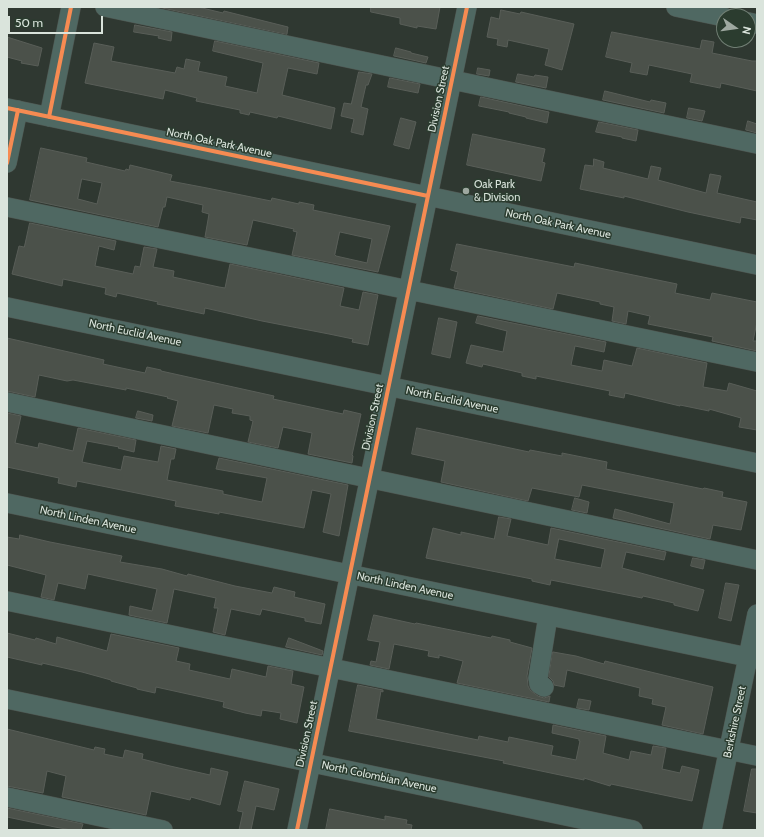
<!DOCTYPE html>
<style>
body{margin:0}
#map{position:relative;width:764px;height:837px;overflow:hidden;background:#2f3831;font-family:Cabin,sans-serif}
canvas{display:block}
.frame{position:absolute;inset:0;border:8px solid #dae4dc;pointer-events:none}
.north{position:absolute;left:716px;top:8px;width:40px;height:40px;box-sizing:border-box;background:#2b3c2f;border:1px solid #717f74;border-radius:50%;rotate:103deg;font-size:11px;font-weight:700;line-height:16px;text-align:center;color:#dae4dc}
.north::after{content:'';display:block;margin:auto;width:14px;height:18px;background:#9ea8a0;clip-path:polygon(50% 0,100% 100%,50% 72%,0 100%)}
.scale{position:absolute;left:8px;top:16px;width:95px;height:18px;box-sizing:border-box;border:2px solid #dae4dc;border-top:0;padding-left:5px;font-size:12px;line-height:14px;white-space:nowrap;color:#dae4dc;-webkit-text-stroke:3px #2b3c2f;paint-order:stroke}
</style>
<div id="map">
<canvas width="764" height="837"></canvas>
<div class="frame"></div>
<div class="north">N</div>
<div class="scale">50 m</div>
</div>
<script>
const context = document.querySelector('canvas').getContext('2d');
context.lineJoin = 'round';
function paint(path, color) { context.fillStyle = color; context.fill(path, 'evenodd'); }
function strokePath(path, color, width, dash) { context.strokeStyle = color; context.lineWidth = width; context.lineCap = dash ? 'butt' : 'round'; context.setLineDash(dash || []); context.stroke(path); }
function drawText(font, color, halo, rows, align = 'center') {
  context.font = font + ' Cabin,sans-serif'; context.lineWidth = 3; context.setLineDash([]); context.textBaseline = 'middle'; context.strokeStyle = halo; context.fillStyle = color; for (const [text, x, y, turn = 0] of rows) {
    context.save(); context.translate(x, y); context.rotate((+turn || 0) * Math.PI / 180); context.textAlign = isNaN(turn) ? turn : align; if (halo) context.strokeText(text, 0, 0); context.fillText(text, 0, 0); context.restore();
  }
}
const building = new Path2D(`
 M158,7H198L223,13L224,11L288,27L287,34Z
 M371,7H440L436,29L417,26V28L400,24V18L371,12Z
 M501,10L520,14L521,12L574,24L562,70L545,65L549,49L508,40L507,47L497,45L498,39L487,37L491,17L499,19Z
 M135,25L172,32L171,41L158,38L159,36L134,32Z
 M612,32L700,49L702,40L714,42L712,53L752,61H757V91L721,83L720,88L690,82L692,74L649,65L647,75L630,72L632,63L606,57Z
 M7,37L42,48L38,66L21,63L22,61L7,57Z
 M215,41L319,63L317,74L288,68L282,95L335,108L331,129L278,116L277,118L250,112L249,115L240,113V110L196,101L197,98L165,90L163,99L85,83L94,43L114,47L111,61L175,73L177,67L184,69L186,59L200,62L198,71L227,77L225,86L257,93L263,63L213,51Z
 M396,48L411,52V53L428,57L426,63L394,56Z
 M478,68L490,70L489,76L477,74Z
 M359,72L372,74L368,85H366L361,107L368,109L363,135L351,132L354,119L341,116L344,103L351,104Z
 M518,74L534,77L535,75L548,77L546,88L516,82Z
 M390,78L420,84L418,93L388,87Z
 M605,91L650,102L651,100L666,103L664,113L603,100Z
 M481,97L549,112L547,123L526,118V117L509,113V112L479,106Z
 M689,108L705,111L702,121L687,118Z
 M401,118L416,122L409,149L394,145Z
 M748,121L757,124V133L746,130Z
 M599,122L638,130L636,141L622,138V137L596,132Z
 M473,134L545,149L542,162L545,163L541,181L467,165Z
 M41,148L87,158L86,162L125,171L126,169L129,170L130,165L172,175L170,181L207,188L271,201L272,198L299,204V202L314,205L313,210L390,226L378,272L292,255L297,232L293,231L294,229L253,220L247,245L205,237L209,214L202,212L203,205L167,197L165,207H163L158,227L30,200ZM82,179L102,183L97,204L78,199ZM340,232L372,239L367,263L336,256L335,255Z
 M594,159L604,162L603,168L648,179L651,166L661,168L658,180L706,193L710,174L721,176L717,193L757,202V220L741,217L740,223L688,212L624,196V198L580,189L585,165L593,166Z
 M30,223L116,241L114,250L99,246L95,266L133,274L135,266L140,267L144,247L157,249L153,267L174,271L173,277L219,287L225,288L230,264L344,288L340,306L359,310L363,292L378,295L368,345L352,342L353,339L329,334L262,321L205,308L204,314L157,304L158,302L117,293L116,297L105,294L106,288L63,279L62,286L12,274L19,246L24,247Z
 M457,244L574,267L575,263L677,284L675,293L710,300L712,293L757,302V322L753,341H757V351L712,341L713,337L648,324L650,316L628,311L626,324L612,321L614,307L600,304V302L557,293L553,309L454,288L458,272L451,270Z
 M478,316L606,342L604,352L575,346L571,365L602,371L604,360L632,366L637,348L707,363L703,387L727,391L729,383L757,391V430L739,427L741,418L709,409V411L680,405V406L625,393L624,398L609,395L610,391L536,376V379L522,376V373L483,364L482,367L466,363L471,345L503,352L507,331L476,323Z
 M439,318L457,322L450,358L432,354Z
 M7,338L104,360L103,364L145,373L147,367L161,370V371L274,396L273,399L343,414L344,410L361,414L352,455L353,456L352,463L308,454L312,433L283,427L278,448L248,442L253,421L250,420V416L232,413L233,409L214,405L208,433L172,426L178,401L167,398L168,397L126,388V390L73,380L67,381L39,375L35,397L7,391Z
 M138,411L153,415L152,421L136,418Z
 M7,413L21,416L15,443L38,448L39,443L73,451L78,428L136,440L134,452L118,448L119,447L87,441L82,462L121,470L124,456L158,462L161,446L176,449L174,459H171L167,480L223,491V494L262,502L267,478L216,469L219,458L348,485L339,536L323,532L331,494L312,490L304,528L251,518L219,512V514L175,506L176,501L77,481L76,487L58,483L59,478L7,467Z
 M417,428L529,452L530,450L562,456V453L607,462L606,469L703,489L704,488L723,492L722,497L747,502L741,530L713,525L710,539L613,518L615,509L670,524L674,503L582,485L579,497L532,488L528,501L441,482L445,461L412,454Z
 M575,498L589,502L587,513L572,510Z
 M499,517L511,519L507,536L548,545L551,528L666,552L664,560L626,552L622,568L704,590L698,611L674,605V603L643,596L642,598L551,580L550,585L532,581V579L426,558L433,528L461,535V532L494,539ZM559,539L605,549L601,568L555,559Z
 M20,535L50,542L122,556L120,562L162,569L187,576L188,574L235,586L272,593L274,587L295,592L294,597L325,604L321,624L305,621V618L262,609L260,615L231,609L225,635L213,632L218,608H214L216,598L174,589L167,623L129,615L130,606L152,611L157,589L88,574L85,589L58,583L54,600L41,597L46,575L7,565V537L19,539Z
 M693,558L705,560L703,569L691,566Z
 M726,583L739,585L731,621L719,618Z
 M374,615L415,624L416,623L491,638L492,636L510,640V642L532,648L527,676L528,686L530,690L538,696L544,698L550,696L549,702L457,683L463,661L439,655V658L428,656L429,651L394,644L389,669L370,665L371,661L376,662L380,642L368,640Z
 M7,633L35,640L36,638L56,644L57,637L107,651L111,634L179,648L176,661L190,664L189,670L230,679L232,669L266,677L268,666L293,671L291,684L304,687L297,723L280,719L281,713L262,710L261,716L245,713L223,707L224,702L156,687L155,693L137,689V688L111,681V680L82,672L42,663V665L7,657Z
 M289,638L323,651L322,655L286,647Z
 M553,652L576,656L604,664L605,661L713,687L703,734L662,725L666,707L652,704L653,699L639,696L640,688L567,670L564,687L554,685L553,681L549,677Z
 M358,685L383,690V692L381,691L376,719L478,740L479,736L508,742L509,737L553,746L551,755L576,760L580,741H579V739L552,733L553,725L606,736L603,753L629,760L631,751L651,755L653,746L666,748L662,769L680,773L682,766L699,770L692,801L611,784L610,786L584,778V780L503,763L504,761L349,731Z
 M579,699L591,701L589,710L577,708Z
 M7,729L94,750L95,747L105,749L104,754L123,758L125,750L143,754L142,759L170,766L210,775L211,768L228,772L220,805L191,797L190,800L151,791L146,815L62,797L66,776L47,771L43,793L7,786Z
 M752,769H757V813L744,811Z
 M245,781L279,789L274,810L256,806L251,830H239L243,812L238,811Z
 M7,808L83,824L81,830H71L55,827L7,817Z
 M330,809L385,820V816L407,820L406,824L412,825L411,830H326Z`);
paint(building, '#4b514a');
strokePath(building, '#595e58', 1);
const minor = new Path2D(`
 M105,7L757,144
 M676,7L724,17
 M748,22L757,24
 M7,108L757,265
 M49,117L71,7
 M7,163L18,110
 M7,207L757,362
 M7,307L757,463
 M7,402L757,560
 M7,503L757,659
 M7,601L757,756
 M544,687L539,684L538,678L548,616
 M7,699L633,830
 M7,797L163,830
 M297,830L467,7
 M712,830L757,614`);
strokePath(minor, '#4f5651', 20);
strokePath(minor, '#4f6862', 19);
strokePath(new Path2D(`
 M7,108L428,196
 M49,117L71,7
 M7,163L18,110
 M297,830L467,7`), '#f68b52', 4);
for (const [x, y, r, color] of [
 [466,191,4,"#9ea8a0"]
]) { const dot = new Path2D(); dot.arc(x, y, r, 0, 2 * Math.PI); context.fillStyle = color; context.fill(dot); strokePath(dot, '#2b3c2f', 1.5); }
drawText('11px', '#dae4dc', '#2b3c2f', [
 ["Division Street",439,99,-78],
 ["North Oak Park Avenue",219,143,12],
 ["North Oak Park Avenue",558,224,12],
 ["North Euclid Avenue",135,333,12],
 ["North Euclid Avenue",452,400,12],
 ["Division Street",373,417,-78],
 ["North Linden Avenue",88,520,12],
 ["North Linden Avenue",405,586,12],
 ["Berkshire Street",735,722,-78],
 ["Division Street",307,734,-78],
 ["North Colombian Avenue",379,777,12]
]);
drawText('11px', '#dae4dc', '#2b3c2f', [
 ["Oak Park",474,185],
 ["& Division",474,198]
], 'left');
</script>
